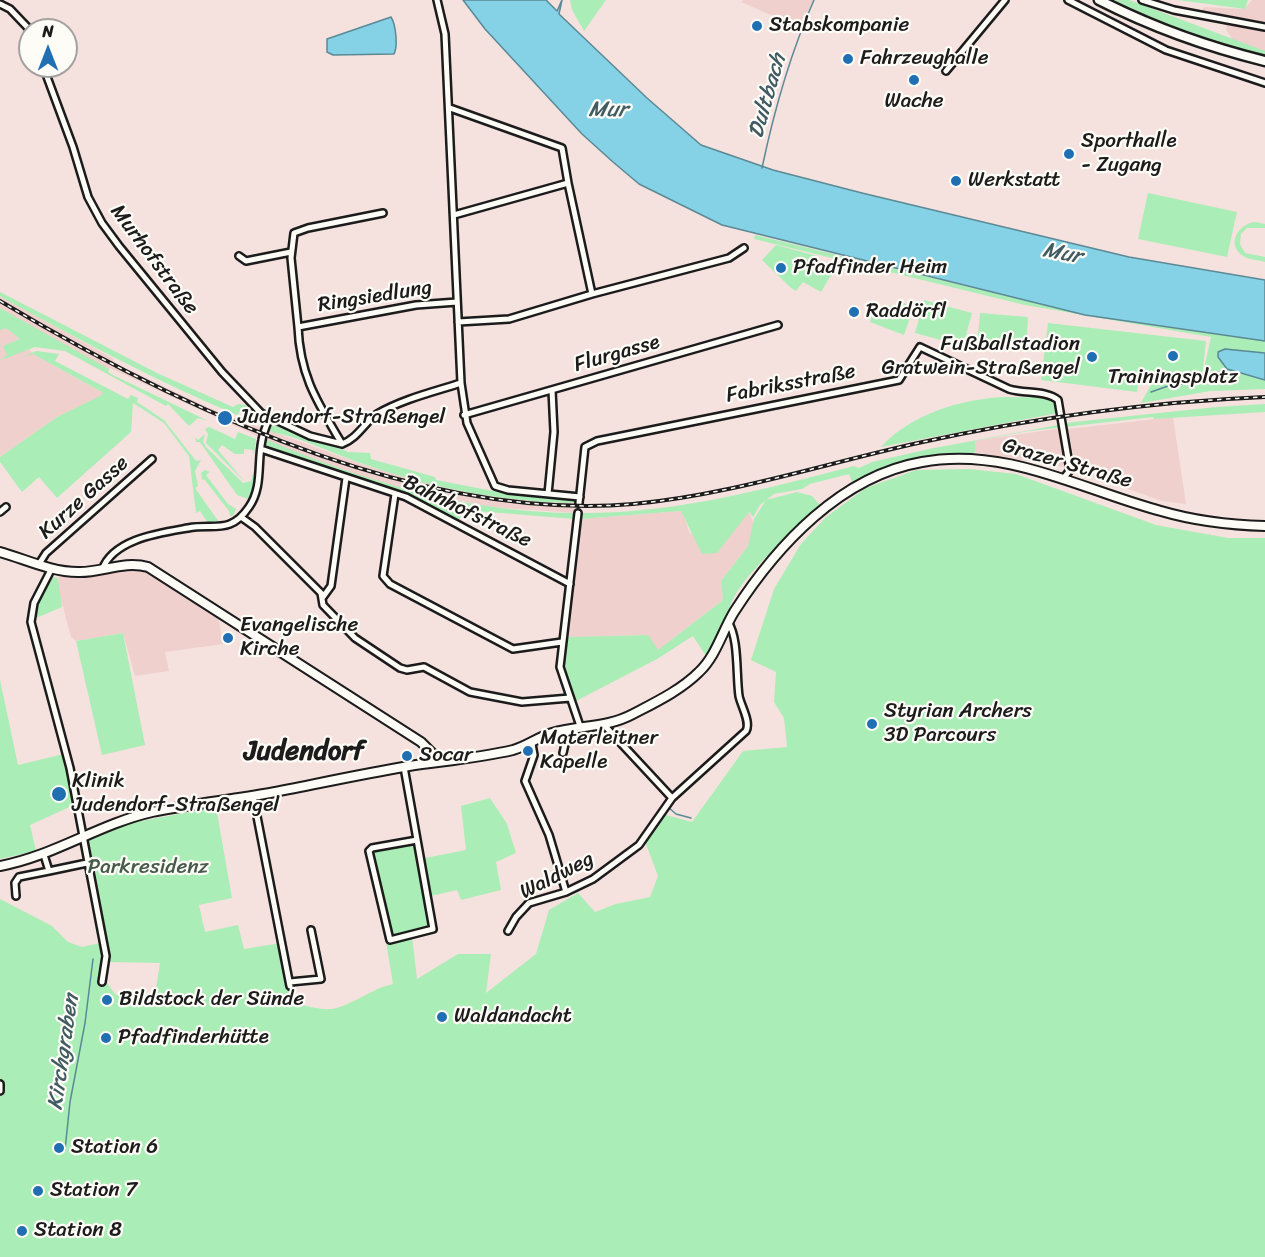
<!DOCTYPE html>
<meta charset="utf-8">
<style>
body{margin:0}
#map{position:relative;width:1265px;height:1257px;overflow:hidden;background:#f5e2de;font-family:Sriracha,sans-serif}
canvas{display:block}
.north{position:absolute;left:18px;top:18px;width:60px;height:60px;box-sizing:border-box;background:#fdfcf7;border:2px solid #a3a29f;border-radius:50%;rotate:0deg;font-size:16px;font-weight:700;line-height:24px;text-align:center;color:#1c1c1c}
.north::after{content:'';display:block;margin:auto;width:21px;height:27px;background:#1f6fb2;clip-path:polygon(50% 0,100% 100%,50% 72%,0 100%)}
</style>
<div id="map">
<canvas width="1265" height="1257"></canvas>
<div class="north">N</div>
</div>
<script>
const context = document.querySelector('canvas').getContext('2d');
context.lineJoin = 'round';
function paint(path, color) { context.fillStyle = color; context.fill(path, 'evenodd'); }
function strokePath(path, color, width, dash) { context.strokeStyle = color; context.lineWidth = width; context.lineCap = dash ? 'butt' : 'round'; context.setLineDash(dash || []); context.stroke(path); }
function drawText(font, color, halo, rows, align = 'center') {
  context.font = font + ' Sriracha,sans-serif'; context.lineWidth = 4.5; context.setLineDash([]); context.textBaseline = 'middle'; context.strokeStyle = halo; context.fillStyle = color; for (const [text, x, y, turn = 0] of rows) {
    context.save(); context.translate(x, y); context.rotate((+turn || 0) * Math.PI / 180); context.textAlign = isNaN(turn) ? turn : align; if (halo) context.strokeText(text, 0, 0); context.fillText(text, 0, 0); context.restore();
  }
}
paint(new Path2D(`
 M743,0H813L800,28L741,2Z
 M1252,0H1265V53L1234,42L1226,30L1227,19L1200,12L1204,7L1244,9Z
 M0,296L114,359L113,362L125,368L207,407L261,428L257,436L110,368L107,372L0,310Z
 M0,322L21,339L33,354L102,392V396L57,417L0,457Z
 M1173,417L1186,504L1162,501L1077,471L1068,429Z
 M1062,428L1066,461L1063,467L975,452V441Z
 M268,430L367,466L431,484L472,493L576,503L575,513L491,507L416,492L336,468L274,444L264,439Z
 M682,511L690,534L749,512L754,524L748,546L721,581L723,600L658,650L647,635L569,637L581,519Z
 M137,564L218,616L223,644L165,652L169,671L135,676L123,633L76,641L71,637L60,596L58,574Z`), '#efd0cd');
paint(new Path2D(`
 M570,0H606L584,31L572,10Z
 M1114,0H1129L1265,51V55H1257C1208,40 1160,24 1114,0Z
 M1178,0H1248L1245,9Z
 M1148,193L1237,212L1227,257L1138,239Z
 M1255,222L1265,224V228H1247L1241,234L1240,244L1245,253L1265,257V262C1259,260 1251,260 1245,257C1225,247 1237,224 1255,222Z
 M755,235L1085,315L1265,341V389L1211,391L1141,403L1155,377L1199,378L1140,370L1137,392L1041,380L1048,323L1206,341L1202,378L1211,337L1025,305L754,239Z
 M776,245L817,256L815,264L834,270L821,292L803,282L796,291L791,288L762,260Z
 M0,292L157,373L233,407L238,404L246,405L254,412L252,418L240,411L237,415C158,382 84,342 8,301L0,296Z
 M924,300L972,313L963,346L915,333Z
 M903,303L914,306L904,335L870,322L874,309Z
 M0,308L109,369L108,372L113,375L208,421L198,418L189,426L168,404L166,406L65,351L35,347L1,360L7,355L3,346L20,339L6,328L0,330Z
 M980,313L1028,317L1026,351L977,347Z
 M36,351L59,354L55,361L128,399L131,395L138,398L137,402L164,420L196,461L201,460L195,471L198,486L195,488L219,522L208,523L200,511L196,513L189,456L164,423L133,403L131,432L57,498L39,477L22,492L0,462V457L57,417L102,395V392L33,354L23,357Z
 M1044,396L1051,397L1058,413L881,447C910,414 964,398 1007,397C1020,397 1031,398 1044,396Z
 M1265,404V412L1154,419L1153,417L1029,431L975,441V452L970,455L914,461L853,484L849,474L810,484L802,489L774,494L760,505L753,517L749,512L717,553L702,554L681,511L581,519L580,513C674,514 765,489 854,466L859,468L872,462L929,449L1074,422L1216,407Z
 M271,426H276C298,434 331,443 348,452L370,453L371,459L435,477L436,480L493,491L575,499L578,503C506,503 433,488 366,465C341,457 298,436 275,433L267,430Z
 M209,427L235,439L238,432L256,439L254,454L253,450L244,449V454H235L222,445L218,450L245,482L206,443L208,434L205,429Z
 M205,434L203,441L206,447L243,483L251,481L256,463L253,488L248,499L237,495L200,442H196L195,437L198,440Z
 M265,439C364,481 468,513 577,513L575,519L464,510L459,520L419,499L270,449L265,445Z
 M969,469L1016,474L1156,525L1228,538H1265V1257H0V899L52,926L68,942L82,947L104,942L88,840L125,824L216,807L232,898L199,905L205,932L238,925L244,949L281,943L297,1004C308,1006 320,1010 331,1009C350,1007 372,988 393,984L371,852L416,841L420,859L466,850L461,806L490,798L507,824L516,853L496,862L501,890L461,900L457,890L431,896L437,931L412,937L417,979L458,954H491L486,993L536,954L549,910L578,893L595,912L616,904L650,897L658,876L646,844L659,813L692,822L743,751L787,747L784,718L774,702L776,672L751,660L774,589L801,544L826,517L866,488L916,470ZM109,962L160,963L154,1000L143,1005L115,994L105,980Z
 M205,470L210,472L206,475L228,504L236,509L233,516H230L229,511L204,479L202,480L201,473Z
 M797,492L812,496L821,506C796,530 742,573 730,606C724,623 715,639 706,656L693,636L657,659L576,701L562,673L566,639L569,637L648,635L658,650L723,600L721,581L748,546L754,519L766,500Z
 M53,577L58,578L62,607L34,619L38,598Z
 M123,633L145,745L102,755L76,641Z
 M0,680L18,765L64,754L74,805L30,825L36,851L0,859Z`), '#abedb6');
const water = new Path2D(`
 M463,0H546L557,11L562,0L559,14L647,98L701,145L773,170L862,193L1129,257L1265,280V341L1085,315L722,225L639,184L613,162L582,134L485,29Z
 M391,17C396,25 398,46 394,54L333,55L327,52V39Z
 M1225,349L1265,353V380L1227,369L1218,357V352Z`);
paint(water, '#85d1e5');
strokePath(water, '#5b8995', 1.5);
strokePath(new Path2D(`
 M762,168C774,111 790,54 814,0
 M1151,392L1168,386L1198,382L1226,369
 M668,807L676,814L691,818
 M65,1150L70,1102L85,1023L93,959`), '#5b8995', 1.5);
const street = new Path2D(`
 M1068,0L1166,50L1265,83
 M1142,0L1174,10L1265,27
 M0,4L10,9L30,30
 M43,66L73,147L88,197L102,223L119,246L222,372L261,413L310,436L342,444C358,438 364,423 377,414C403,399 433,392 461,383L445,34L437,0
 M946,71L1005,0
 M450,108L562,148L568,183L454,215
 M239,256L246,261L291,252
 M592,294L729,258L744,248
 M458,322L509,319L592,294L568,183
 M298,327L291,258L294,233L308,228L383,213
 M461,383L467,423L495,486L508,490L580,497
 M464,415L778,325
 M342,444C318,403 300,377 298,327L416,305L457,302
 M261,449L406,497L570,584
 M395,494L383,576L390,584L513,649L562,642
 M548,494L554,432L552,390
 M579,503L585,447L597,441L899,380L920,347L1009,389C1025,394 1046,390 1058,400L1070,470L1063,479
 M0,512L6,507
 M578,513L560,667L581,729
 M241,517L255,527L321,593L323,605L355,638L400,668L407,670L424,667L470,692L522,702L570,698
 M39,564L46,553L152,459
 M52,568L34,603L31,622L70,768L106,956L102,982
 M102,570C113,539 159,533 188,528C214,523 230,535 249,507C263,487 257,463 262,440C263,433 267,425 269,418
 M323,597L331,586L346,478
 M605,726L672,798
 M532,744L534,755L525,781L549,835L566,892
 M563,753L568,731
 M404,767L433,929L390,940L369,851L372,848L417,840
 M253,796L290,986
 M44,855L49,871L87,863
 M16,896L15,883L19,877L49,871
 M508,931L516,917L529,903L566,892L593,879L639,845L672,798L746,731C751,722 741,706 739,696C736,675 739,638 728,622
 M290,982L321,979L311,930
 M0,1084V1091`);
const secondary = new Path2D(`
 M0,552C25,559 51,572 78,572C101,573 124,560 148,567L421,742L440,761
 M0,866C54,856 99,824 152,812C191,804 231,800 270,793C316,784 362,774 409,766C443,761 479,758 513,750C527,746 538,737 552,733C580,725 607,728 633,714C656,702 681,690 699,672C716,656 722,632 734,612C777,545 841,476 922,462C1006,446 1082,490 1161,511C1195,521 1230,525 1265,526`);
const primary = new Path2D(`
 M1099,0C1152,27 1208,47 1265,61`);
strokePath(street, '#1c1c1c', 10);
strokePath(secondary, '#1c1c1c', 12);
strokePath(primary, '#1c1c1c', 13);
strokePath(street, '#fdfcf7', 5);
strokePath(secondary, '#fdfcf7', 8);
strokePath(primary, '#fdfcf7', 8);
const rail = new Path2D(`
 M0,301C179,408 420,522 633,504C730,495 823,464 918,443C1032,418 1148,402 1265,397`);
strokePath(rail, '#1c1c1c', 4);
strokePath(rail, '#fdfcf7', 1.5, [4.5]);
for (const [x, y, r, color] of [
 [757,26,6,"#1f6fb2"],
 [848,59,6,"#1f6fb2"],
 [914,80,6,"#1f6fb2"],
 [1069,154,6,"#1f6fb2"],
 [956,181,6,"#1f6fb2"],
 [781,268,6,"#1f6fb2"],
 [854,312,6,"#1f6fb2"],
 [1173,356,6,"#1f6fb2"],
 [1092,357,6,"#1f6fb2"],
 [225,418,8,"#1f6fb2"],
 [228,638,6,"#1f6fb2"],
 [872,724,6,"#1f6fb2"],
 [528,751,6,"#1f6fb2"],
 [407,756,6,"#1f6fb2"],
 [59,794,8,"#1f6fb2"],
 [107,1000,6,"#1f6fb2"],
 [442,1017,6,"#1f6fb2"],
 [106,1038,6,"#1f6fb2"],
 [59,1148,6,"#1f6fb2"],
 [38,1191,6,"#1f6fb2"],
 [22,1231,6,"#1f6fb2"]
]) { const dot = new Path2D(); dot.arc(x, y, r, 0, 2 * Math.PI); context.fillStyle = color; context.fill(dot); strokePath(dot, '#fdfcf7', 2); }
drawText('21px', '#1c1c1c', '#fdfcf7', [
 ["Stabskompanie",769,26],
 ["Fahrzeughalle",860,59],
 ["Wache",914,102,"center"],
 ["Sporthalle",1081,142],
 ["- Zugang",1081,166],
 ["Werkstatt",968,181],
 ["Pfadfinder Heim",793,268],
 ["Raddörfl",866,312],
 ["Fußballstadion",1080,345,"right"],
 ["Gratwein-Straßengel",1080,369,"right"],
 ["Trainingsplatz",1173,378,"center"],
 ["Judendorf-Straßengel",238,418],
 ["Evangelische",240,626],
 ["Kirche",240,650],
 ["Styrian Archers",884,712],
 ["3D Parcours",884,736],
 ["Materleitner",540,739],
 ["Kapelle",540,763],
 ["Socar",419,756],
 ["Klinik",72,782],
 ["Judendorf-Straßengel",72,806],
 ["Bildstock der Sünde",119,1000],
 ["Waldandacht",454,1017],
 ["Pfadfinderhütte",118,1038],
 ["Station 6",71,1148],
 ["Station 7",50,1191],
 ["Station 8",34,1231]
], 'left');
drawText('21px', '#1c1c1c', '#fdfcf7', [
 ["Murhofstraße",154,260,53],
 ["Ringsiedlung",375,297,-9],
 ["Flurgasse",617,354,-16],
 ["Fabriksstraße",791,384,-11],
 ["Grazer Straße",1067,464,16],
 ["Kurze Gasse",84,498,-42],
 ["Bahnhofstraße",467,512,26],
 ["Waldweg",557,876,-27]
]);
drawText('21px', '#475b4a', '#fdfcf7', [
 ["Parkresidenz",148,868]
]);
drawText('italic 22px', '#415b62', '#fdfcf7', [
 ["Dultbach",768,96,-74],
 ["Mur",608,110],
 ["Mur",1062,254,10],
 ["Kirchgraben",64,1052,-82]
]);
drawText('bold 27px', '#1c1c1c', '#fdfcf7', [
 ["Judendorf",304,752]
]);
</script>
